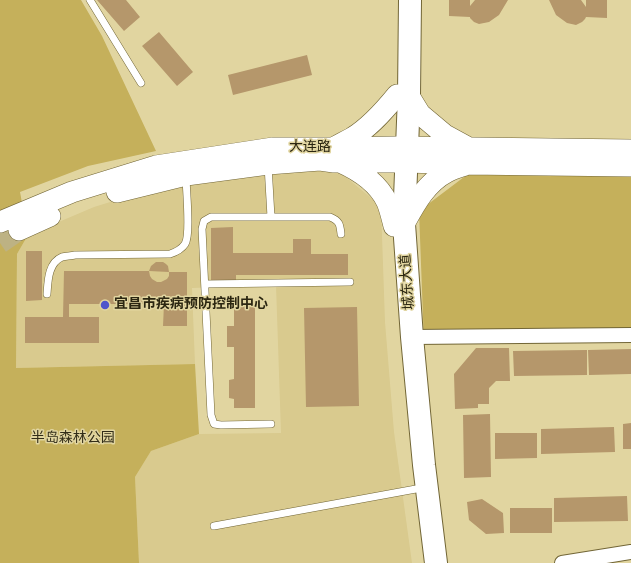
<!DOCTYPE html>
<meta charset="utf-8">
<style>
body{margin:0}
canvas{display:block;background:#e1d5a0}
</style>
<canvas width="631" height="563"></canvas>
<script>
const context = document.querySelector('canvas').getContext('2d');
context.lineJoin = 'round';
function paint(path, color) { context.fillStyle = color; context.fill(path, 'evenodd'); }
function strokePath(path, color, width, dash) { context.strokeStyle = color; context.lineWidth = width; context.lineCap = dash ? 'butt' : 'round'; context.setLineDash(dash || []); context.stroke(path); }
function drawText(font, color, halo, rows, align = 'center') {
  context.font = font + ' "Nunito Sans","Noto Sans SC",sans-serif'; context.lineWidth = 3; context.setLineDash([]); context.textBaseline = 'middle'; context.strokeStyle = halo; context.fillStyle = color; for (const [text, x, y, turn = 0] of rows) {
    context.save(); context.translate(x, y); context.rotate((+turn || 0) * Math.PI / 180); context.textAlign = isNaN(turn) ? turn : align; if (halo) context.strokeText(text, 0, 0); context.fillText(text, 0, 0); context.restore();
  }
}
paint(new Path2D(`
 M336,169L381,206L385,322L394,432L412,563H139L135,477L151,451L199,434L281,433L276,285L192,288L195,364L16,368L17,254L28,235L94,207L159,187L254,173Z`), '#d9ca8e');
paint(new Path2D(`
 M0,0H81L102,36L156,151L88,166L20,192L28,235L17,254L16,368L195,364L199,434L151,451L135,477L139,563H0Z
 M468,174L631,175V339L424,343L419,211Z`), '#c5b05b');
paint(new Path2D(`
 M97,0H126L140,17L124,31Z
 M449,0H470V6L475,0H508L499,15L489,22L479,24L474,22L470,18V17L449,16Z
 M549,0H581L586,7V0H607V18L586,17L585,19L582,22L576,25L567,23L556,15Z
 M159,32L193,72L177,86L142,46Z
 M307,55L312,75L233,95L228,75Z
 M233,227V253H293V239H311V254H348V275H236V280H211V228Z
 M26,251H42V300L26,301Z
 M156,262H163L166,264L168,266L169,272H187V326H163L164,304H69V317H99V343H25V317H63L64,271H149L150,276L152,279L157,282H161L167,279L169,276V272L149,271L151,266Z
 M234,306H255V408H234V399L229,398V380L234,379V347H227V326H234Z
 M357,307L359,406L306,407L304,308Z
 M476,348H509L510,381H496L489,388V404H478V408L455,409L454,374Z
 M631,349V374L589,375L588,350Z
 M587,350V375L514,376L513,351Z
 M490,414L491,477L464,478L463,415Z
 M631,423V449H623V424Z
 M614,427L615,452L541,454V429Z
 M495,433H537V458L495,459Z
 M627,496L628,521L554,522V498Z
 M482,499L503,513L504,533L486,534L469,520L467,502Z
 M510,508H552V533H510Z`), '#b5976b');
strokePath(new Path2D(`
 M0,243L19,230`), '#bdb283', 21, [21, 10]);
const service = new Path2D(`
 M90,0L141,83
 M268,165L271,217
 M205,284L350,282
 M47,294C48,281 48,263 62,257C66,256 71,256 75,255L170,254C176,252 181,250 185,244C191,235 186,189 186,176
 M271,424L221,425L214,424L211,415L202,229L204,221L211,217H330C340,221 340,225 341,234
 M214,526L416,489`);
const minor = new Path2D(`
 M412,337L631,335
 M562,563L631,552`);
const primary = new Path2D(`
 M409,96L420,114L445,135L467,147
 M335,147C341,144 346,141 352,138C370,127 384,111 397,95
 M340,162C358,170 378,183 387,202C390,209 392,218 394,226
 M117,192L186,175L268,164L320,160L334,162H407L467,164L631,166
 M0,222L72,192L156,166L273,148H333L395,147L631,150
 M404,224C415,204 426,183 447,172C452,169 459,167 465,165
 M19,230L50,216`);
const trunk = new Path2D(`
 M410,0L409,96L404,224L412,337L424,465L436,563`);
strokePath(service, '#726636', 8);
strokePath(minor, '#726636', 16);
strokePath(primary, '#726636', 22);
strokePath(trunk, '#726636', 24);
strokePath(service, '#fff', 7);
strokePath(minor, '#fff', 14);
strokePath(primary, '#fff', 21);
strokePath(trunk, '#fff', 22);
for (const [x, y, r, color] of [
 [105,305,5,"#4f55cb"]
]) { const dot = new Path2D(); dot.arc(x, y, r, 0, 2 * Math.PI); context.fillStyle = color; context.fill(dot); strokePath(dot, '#e1d5a0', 1.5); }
drawText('14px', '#2b2611', '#e1d5a0', [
 ["大连路",310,148],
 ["城东大道",408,282,-94]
]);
drawText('bold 14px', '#2b2611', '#e1d5a0', [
 ["宜昌市疾病预防控制中心",114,305]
], 'left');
drawText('14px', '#322d18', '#e1d5a0', [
 ["半岛森林公园",73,439]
]);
</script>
